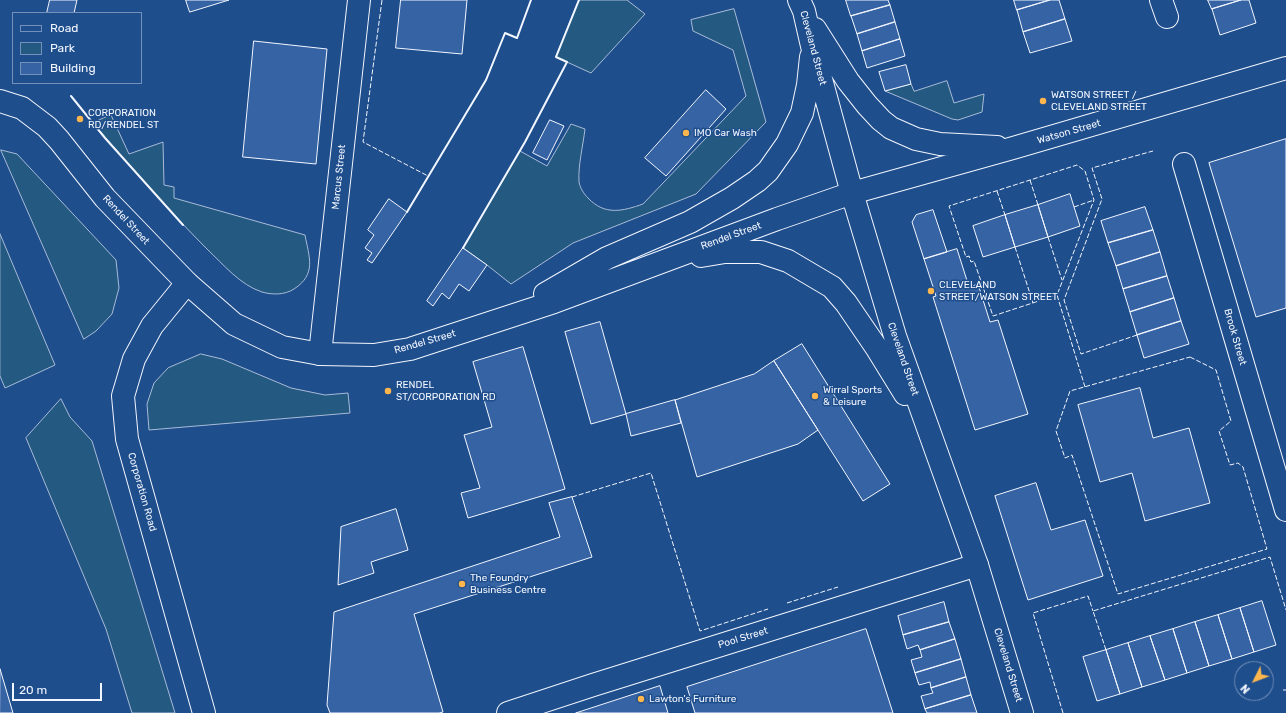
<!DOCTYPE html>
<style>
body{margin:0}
#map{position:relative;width:1286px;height:713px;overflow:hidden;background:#1f4e8c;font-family:Rubik,sans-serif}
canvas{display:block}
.legend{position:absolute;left:12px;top:12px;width:130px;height:72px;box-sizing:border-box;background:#1f4e8c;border:1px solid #7391ba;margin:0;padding:5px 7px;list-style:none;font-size:12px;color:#f2f6ff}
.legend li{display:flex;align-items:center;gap:8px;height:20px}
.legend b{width:20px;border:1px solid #7391ba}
.north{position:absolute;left:1234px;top:661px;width:40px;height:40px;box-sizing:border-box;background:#1f4e8c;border:1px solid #7391ba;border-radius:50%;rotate:228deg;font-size:11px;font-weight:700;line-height:16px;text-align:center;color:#f2f6ff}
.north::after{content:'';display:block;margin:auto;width:14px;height:18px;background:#ffb74d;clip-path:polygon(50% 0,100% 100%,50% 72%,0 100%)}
.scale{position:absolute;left:12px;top:683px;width:90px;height:18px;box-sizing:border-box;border:2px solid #f2f6ff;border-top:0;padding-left:5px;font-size:12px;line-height:14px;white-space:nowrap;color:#f2f6ff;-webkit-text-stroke:3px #1f4e8c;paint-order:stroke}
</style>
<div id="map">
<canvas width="1286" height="713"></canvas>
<ul class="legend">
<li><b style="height:5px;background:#1f4e8c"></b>Road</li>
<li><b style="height:11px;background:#245a82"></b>Park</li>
<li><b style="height:11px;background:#3563a3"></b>Building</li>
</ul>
<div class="north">N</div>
<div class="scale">20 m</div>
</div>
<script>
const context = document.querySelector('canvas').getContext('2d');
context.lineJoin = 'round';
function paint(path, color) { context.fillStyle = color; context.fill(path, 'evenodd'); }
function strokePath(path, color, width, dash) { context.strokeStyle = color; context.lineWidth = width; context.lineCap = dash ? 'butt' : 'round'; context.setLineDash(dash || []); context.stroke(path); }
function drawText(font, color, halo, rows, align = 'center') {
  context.font = font + ' Rubik,sans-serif'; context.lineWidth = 3; context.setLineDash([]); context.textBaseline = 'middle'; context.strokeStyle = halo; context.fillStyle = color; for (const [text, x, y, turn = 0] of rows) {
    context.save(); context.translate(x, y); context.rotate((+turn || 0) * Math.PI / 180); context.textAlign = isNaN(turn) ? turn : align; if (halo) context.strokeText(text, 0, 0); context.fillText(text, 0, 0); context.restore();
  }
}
const green = new Path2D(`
 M579,0H627L645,14L591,73L556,57Z
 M734,9L766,122L696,194L573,243L511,284L487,265L463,248L520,151L547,166L571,124L585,129C583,146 578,165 579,182C580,188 584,194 588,198C605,216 623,211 643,204L746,96L733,50L693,31L691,20Z
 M947,81L954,103L984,94L982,112L958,120L952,119L885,91L911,84L914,91Z
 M111,115L129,154L163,142L164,185L174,187V198L305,235C309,257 317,274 294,289C285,295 272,295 262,292C240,285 223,264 207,249C167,209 130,166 93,123Z
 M1,150L17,154L116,260L119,288L112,314L96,331L84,339Z
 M0,234L55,365L5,388L0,376Z
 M201,354L222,359L291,388L325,395L348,393L350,413L149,430L147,404L154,383L168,368Z
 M61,399L70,417L92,441L175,713H132L106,629L26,438Z`);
paint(green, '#245a82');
strokePath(green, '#a8bbd7', 1);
const building = new Path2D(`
 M50,0H77L74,13H47Z
 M186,0H229L190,12Z
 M401,0H467L462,54L396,48Z
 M846,0H888L890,5L851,16Z
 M1014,0H1050L1017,10Z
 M1050,0H1059L1065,19L1023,32L1017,10Z
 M1208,0H1241L1212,9Z
 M1241,0H1249L1256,23L1220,35L1212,9Z
 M890,5L895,22L857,34L851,16Z
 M1065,19L1072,41L1030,53L1023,32Z
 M895,22L900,39L862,51L857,34Z
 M900,39L905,56L867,68L862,51Z
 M254,41L327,49L316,164L243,157Z
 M906,65L911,84L885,91L879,72Z
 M706,90L726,109L666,176L645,158Z
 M550,120L564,126L547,160L533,153Z
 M1286,139V308L1256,317L1209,163Z
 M1070,194L1080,226L1048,237L1038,205Z
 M389,199L407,212L372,263L367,260L372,253L365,248L374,235L368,230Z
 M1038,205L1048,237L1015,247L1005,215Z
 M1145,207L1153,230L1108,243L1101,221Z
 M933,210L947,252L924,259L912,222L916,215Z
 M1005,215L1015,247L983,257L973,226Z
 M1153,230L1160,252L1116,266L1108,243Z
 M463,248L487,265L469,291L459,284L449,299L442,293L433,306L427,301Z
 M957,249L969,287L978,284L990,322L998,320L1028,414L975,430L933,297L936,296L924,259Z
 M1160,252L1167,276L1123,289L1116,266Z
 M1167,276L1174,298L1130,312L1123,289Z
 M1174,298L1181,321L1137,335L1130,312Z
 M1181,321L1189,344L1144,358L1137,335Z
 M600,322L626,414L591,424L565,332Z
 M802,344L890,484L863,501L774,361Z
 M523,347L565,489L468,518L461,493L480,488L464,435L492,427L473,362Z
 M774,361L818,430L798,444L697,477L675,400L754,374Z
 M1140,388L1153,438L1189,428L1210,503L1145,521L1132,473L1100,482L1078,405Z
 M675,400L681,423L631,436L626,414Z
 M1036,483L1051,530L1085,520L1103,576L1028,600L995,496Z
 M572,497L592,557L414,614L443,712L439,713H330L327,705L334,612L560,537L549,503Z
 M396,509L408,550L371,562L374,573L338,585L341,527Z
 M1262,601L1276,645L1254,652L1240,608Z
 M944,602L949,622L903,635L898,616Z
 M1240,608L1254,652L1232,659L1218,615Z
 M1218,615L1232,659L1209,666L1195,622Z
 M949,622L955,639L920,650L918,645L907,649L903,635Z
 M1195,622L1209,666L1187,673L1173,629Z
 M866,629L893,713H695L687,687Z
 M1173,629L1187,673L1165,680L1150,636Z
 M1150,636L1165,680L1142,687L1128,643Z
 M955,639L961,659L915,673L911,660L922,657L920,650Z
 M1128,643L1142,687L1120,694L1106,650Z
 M1106,650L1120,694L1097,701L1083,657Z
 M961,659L966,677L931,688L930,682L919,685L915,673Z
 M0,669L13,713H0Z
 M966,677L971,695L925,709L921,696L933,693L931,688Z
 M660,686L668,713H576Z
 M971,695L977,713H927L925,709Z`);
paint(building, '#3563a3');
strokePath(building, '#f2f6ff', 1);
const street = new Path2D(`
 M1161,0L1167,17
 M1184,164L1286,510
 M320,354L359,0
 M508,713L593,685L977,565`);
const secondary = new Path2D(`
 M187,283L152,326L134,359L123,396L127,439L204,713`);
const primary = new Path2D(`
 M799,0L804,11L812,46L852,193L895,336L977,565L1022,713
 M815,29L848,81L867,105L881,120L891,128L916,139L940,144L997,147
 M0,101L22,108L47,127L59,140L105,198L187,283L234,324L282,347L320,354L374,355L410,349L554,302L777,219L852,193L1013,148L1286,68
 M701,256L725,252H761L788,261L832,287L846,303L876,347L905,394
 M545,294L607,258L690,222L732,198L757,181L768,171L787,144L802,113L808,85L811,57`);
strokePath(street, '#f2f6ff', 24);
strokePath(secondary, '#f2f6ff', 24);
strokePath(primary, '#f2f6ff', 24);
strokePath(street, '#1f4e8c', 22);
strokePath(secondary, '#1f4e8c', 22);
strokePath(primary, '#1f4e8c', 22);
strokePath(new Path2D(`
 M382,0L363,142L428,176
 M1030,180L1038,205
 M997,191L1005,215
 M1074,207L1094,200
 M1048,237L1062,280
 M1015,247L1033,303
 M1057,295L993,316L974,261L971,262L969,256L966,257L949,206L1077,165L1085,171L1094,200L1057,295L1085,387
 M1137,335L1081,354L1064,300L1102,199L1092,168L1153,151
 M1190,357L1216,370L1231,421L1219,431L1230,465L1238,463L1243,467L1267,549L1118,594L1072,455L1065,458L1056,431L1070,391Z
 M572,497L651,473L700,631L768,609
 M787,603L838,587
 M1106,650L1093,611L1270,557L1286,610
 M1283,690H1286
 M1063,713L1033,613L1088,596L1093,611`), '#f2f6ff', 1, [5, 2]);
strokePath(new Path2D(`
 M71,96L105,138L183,225
 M407,212L486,80L505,33L517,38L531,0
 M463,248L525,142L567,62L556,57L579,0`), '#f2f6ff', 2);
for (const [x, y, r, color] of [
 [1043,101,4,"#ffb74d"],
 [80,119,4,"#ffb74d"],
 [686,133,4,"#ffb74d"],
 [931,291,4,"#ffb74d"],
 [388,391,4,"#ffb74d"],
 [815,396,4,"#ffb74d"],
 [462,584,4,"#ffb74d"],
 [641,699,4,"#ffb74d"]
]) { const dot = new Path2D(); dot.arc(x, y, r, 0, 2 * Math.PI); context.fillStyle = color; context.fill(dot); strokePath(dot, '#1f4e8c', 1.5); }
drawText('10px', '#f2f6ff', '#1f4e8c', [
 ["Cleveland Street",813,48,75],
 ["Watson Street",1069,132,-16],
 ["Marcus Street",339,177,-84],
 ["Rendel Street",126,220,47],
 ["Rendel Street",731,236,-20],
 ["Brook Street",1235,337,74],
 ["Rendel Street",425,342,-16],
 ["Cleveland Street",903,359,71],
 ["Corporation Road",142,492,74],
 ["Pool Street",743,638,-17],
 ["Cleveland Street",1008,665,73]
]);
drawText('10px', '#f2f6ff', '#1f4e8c', [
 ["WATSON STREET /",1051,95],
 ["CLEVELAND STREET",1051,107],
 ["CORPORATION",88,113],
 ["RD/RENDEL ST",88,125],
 ["IMO Car Wash",694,133],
 ["CLEVELAND",939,285],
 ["STREET/WATSON STREET",939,297],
 ["RENDEL",396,385],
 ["ST/CORPORATION RD",396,397],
 ["Wirral Sports",823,390],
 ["& Leisure",823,402],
 ["The Foundry",470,578],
 ["Business Centre",470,590],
 ["Lawton's Furniture",649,699]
], 'left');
</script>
